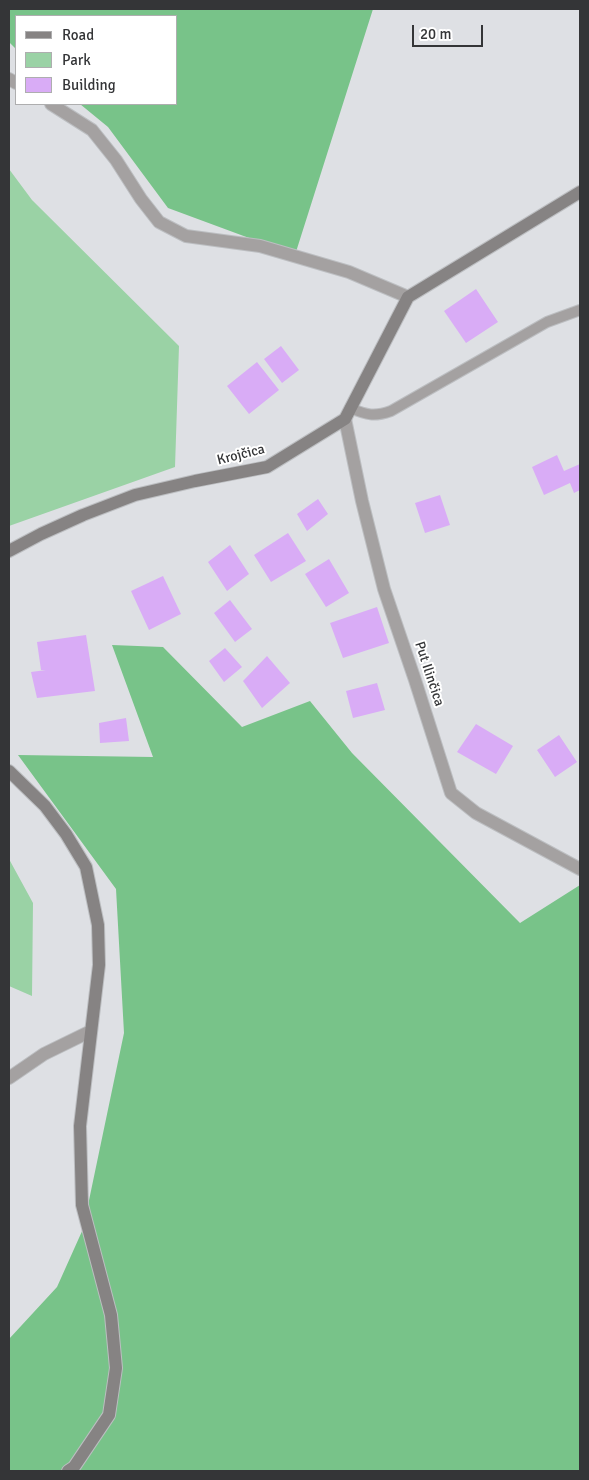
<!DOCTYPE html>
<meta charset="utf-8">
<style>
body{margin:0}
#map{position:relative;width:589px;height:1480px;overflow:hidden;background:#dee0e4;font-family:Signika,sans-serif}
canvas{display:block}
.frame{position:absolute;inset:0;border:10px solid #343537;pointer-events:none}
.legend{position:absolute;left:15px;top:15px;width:162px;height:90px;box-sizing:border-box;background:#fff;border:1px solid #aeaeaf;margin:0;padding:6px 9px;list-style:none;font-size:15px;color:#343537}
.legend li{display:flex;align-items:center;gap:10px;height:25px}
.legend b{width:25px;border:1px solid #aeaeaf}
.scale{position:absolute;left:412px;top:25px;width:71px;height:22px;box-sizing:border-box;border:2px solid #343537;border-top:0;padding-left:6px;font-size:15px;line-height:18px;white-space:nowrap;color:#343537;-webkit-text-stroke:4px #fff;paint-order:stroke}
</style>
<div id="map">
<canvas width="589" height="1480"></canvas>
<div class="frame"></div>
<ul class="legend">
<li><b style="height:6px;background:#868383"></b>Road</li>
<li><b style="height:14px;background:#9ad2a5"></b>Park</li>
<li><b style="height:14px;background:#d9acf6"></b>Building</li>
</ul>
<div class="scale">20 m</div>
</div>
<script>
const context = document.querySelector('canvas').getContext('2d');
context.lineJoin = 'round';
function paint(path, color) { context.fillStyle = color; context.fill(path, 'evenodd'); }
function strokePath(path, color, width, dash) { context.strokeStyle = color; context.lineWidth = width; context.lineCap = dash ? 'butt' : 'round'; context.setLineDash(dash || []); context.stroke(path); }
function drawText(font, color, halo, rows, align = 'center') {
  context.font = font + ' Signika,sans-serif'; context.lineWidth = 4; context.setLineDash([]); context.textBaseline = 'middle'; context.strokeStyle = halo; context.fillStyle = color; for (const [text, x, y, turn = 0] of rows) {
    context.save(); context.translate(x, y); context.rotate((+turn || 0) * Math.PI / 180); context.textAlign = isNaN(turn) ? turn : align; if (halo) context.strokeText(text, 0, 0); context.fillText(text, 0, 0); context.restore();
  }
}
paint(new Path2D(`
 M9,169L32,200L179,346L175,467L9,526Z
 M9,859L33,903L32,996L9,986Z`), '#9ad2a5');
paint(new Path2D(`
 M9,9H373L295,255L168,208L108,127L80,104H176V16H16V49L9,42Z
 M112,645L163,647L242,727L310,701L352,753L520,923L580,885V1471H9V1339L57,1287L83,1229L124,1033L116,889L18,755L153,757Z`), '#78c389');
paint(new Path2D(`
 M476,289L498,322L466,343L444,311Z
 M281,346L299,370L282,383L264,359Z
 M257,362L279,390L249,414L227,386Z
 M557,455L564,471L580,464V490L574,493L570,483L544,495L532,467Z
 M440,495L450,525L425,533L415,503Z
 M318,499L328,514L307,531L297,514Z
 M288,533L306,561L271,582L254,555Z
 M230,545L249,574L227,591L208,562Z
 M329,559L349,593L326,607L305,574Z
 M163,576L181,614L149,630L131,591Z
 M230,600L252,629L235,642L214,613Z
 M377,607L389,643L343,658L330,623Z
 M86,635L95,691L37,698L31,672L46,670H41L37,642Z
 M225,648L242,667L224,682L209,661Z
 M267,656L290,683L262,708L243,681Z
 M377,683L385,710L353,718L346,691Z
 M126,718L129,741L100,743L99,723Z
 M476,724L513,746L496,774L457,752Z
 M559,735L577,762L555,777L537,750Z`), '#d9acf6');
const service = new Path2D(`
 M350,408C367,415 374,417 391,411L547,322L580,310`);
const minor = new Path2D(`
 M9,79L16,83
 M51,104L92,130L116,160L141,199L159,222L186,236L260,246L349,272L408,297
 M345,419L362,501L384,589L415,680L451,793L476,813L580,869
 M9,1078L44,1054L91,1031`);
const secondary = new Path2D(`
 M9,551L41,534L83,515L135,495L195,481L267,467L345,419L408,297L580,192
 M9,771L45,806L66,834L86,867L98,925L99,965L80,1126L82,1205L111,1315L116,1368L109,1415L74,1467L68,1471`);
strokePath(service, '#bcbec1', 12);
strokePath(minor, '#bcbec1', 14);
strokePath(secondary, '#bcbec1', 14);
strokePath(service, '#a4a1a1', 10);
strokePath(minor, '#a4a1a1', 12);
strokePath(secondary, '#868383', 12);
drawText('14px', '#343537', '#fff', [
 ["Krojčica",241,455,-14],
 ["Put Ilinčica",429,674,72]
]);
</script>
